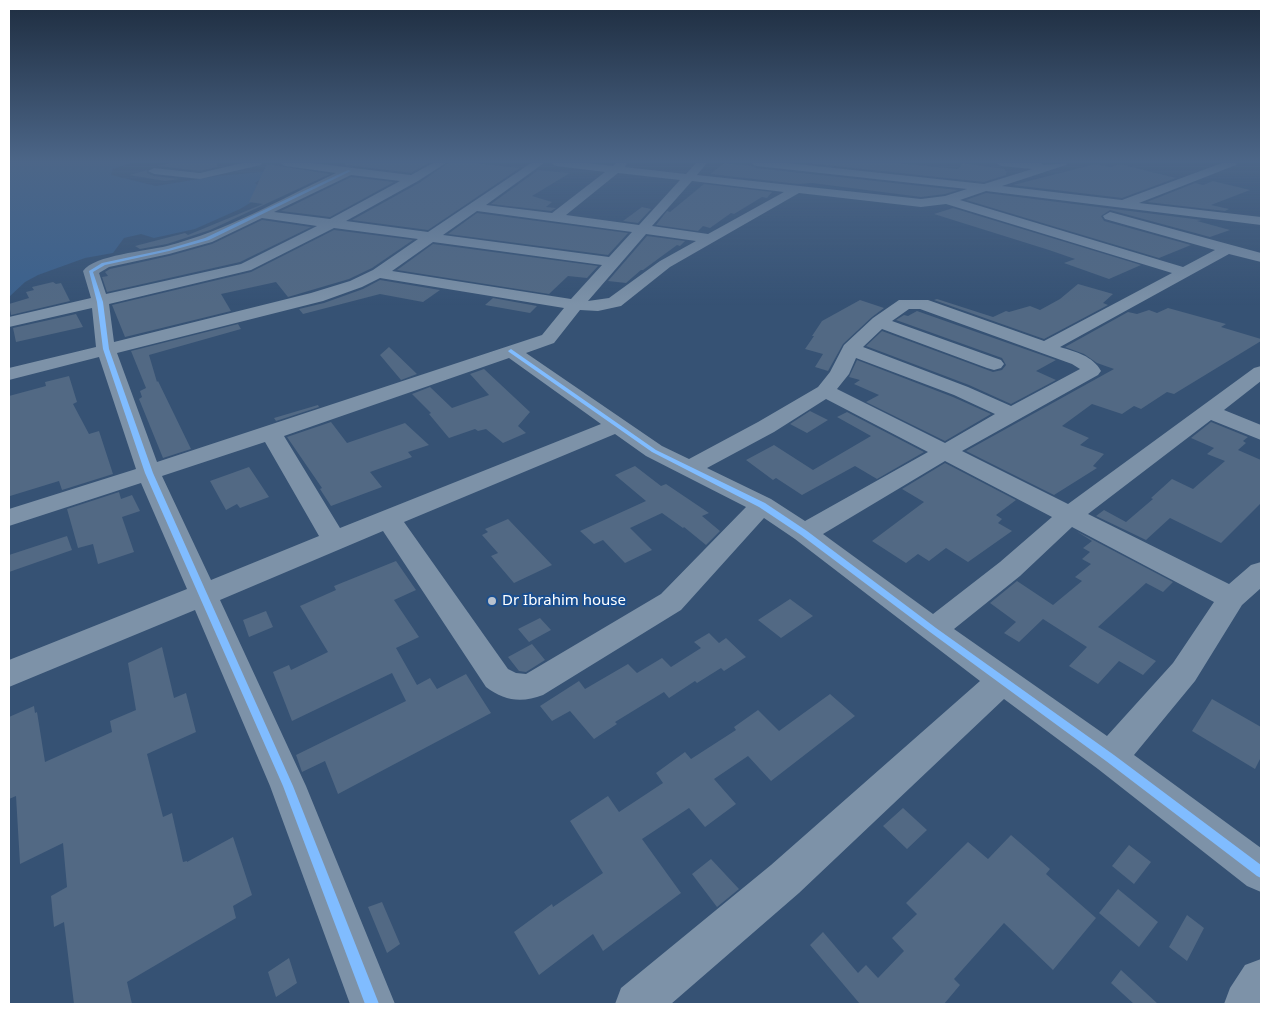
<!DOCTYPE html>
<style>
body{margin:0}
#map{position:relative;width:1270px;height:1013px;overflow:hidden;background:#365274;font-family:"Noto Sans",sans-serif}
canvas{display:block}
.frame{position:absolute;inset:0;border:10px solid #fff;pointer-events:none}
</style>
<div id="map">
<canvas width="1270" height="1013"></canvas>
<div class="frame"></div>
</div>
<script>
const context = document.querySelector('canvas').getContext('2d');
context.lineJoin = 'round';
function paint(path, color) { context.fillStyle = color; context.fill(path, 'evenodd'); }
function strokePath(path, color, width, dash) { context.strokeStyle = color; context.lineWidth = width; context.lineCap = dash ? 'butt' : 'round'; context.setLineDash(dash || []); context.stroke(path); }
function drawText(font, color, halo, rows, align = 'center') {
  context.font = font + ' "Noto Sans",sans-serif'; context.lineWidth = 4; context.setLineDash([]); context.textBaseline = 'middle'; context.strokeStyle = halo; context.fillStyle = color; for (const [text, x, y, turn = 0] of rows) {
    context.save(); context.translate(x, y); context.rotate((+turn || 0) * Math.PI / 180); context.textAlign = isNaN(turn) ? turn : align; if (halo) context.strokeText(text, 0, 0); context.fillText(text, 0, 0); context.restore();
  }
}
paint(new Path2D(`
 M9,163H132L113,169L111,175L156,186L217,176L272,171L255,183L260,187V197L240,209L195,229L154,238L141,234L124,238L113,253L85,258L38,275L25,282L9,297Z`), '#3b618d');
paint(new Path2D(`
 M169,163H217V167L200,171L157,166Z
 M345,163H429L411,173L345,165Z
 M448,163H476L520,168L428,230L352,220L419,183Z
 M724,163L752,166L756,168L958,190L945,194L921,197L812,183L798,184L710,174Z
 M806,163H897L958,169L963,163L1005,169V171H1007L1006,175L984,182Z
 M267,164L330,174L210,230L167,244L140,249L135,246L185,233L188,235L263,204L249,202Z
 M1095,164L1110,167L1120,164L1176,178L1122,198L1013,185Z
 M147,170V173L154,176L180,179L165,181L129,175Z
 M538,170L570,173L532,196L552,202L546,207L556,208L551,211L491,204Z
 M351,177L394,182L330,217L281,211Z
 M1213,181L1250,190L1211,205L1229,209L1225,211L1147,202L1195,183L1203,185Z
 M704,184L772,192L767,198L762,197L734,214L731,213L710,228L703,226L698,231L656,225L667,211L670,212Z
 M986,193L1202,220L1197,221L1230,230L1210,237L1110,210L1101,216L1104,221L1191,245L1159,258L966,200Z
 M642,207L651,209L638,223L623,221Z
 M953,208L1141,265L1109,279L1064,263L1075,259L1049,250L934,214Z
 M477,213L628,233L608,255L448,234Z
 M262,220L311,227L240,262L107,292L102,277L108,276L105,272L110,269L169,256L212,244Z
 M334,230L413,240L372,268L349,279L288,297L276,282L221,294L231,311L125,337L112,305L251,272Z
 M647,236L685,241L680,246L677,245L643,270H641L626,283L608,281Z
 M433,244L598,266L587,278L568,276L549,294L397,270Z
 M380,280L440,290L423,302L380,294L303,314L299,309L324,303L363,289Z
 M53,282L56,284L61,283L70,301L11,315L9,304L29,298L26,292L34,290L32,287Z
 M1078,284L1113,294L1103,303L1108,305L1044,339L934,300L937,299L993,317L1006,311L1009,312L1030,306L1040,310L1060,299Z
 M493,298L537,306L530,313L485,305Z
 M860,300L884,308L872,317L843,344L828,371L815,367L823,354L805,349L814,336H812L822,321Z
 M1168,308L1226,324L1221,327L1261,339V341L1174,394L1167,392L1141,409L1134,406L1122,414L1092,404L1062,426L1089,438L1080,445L1104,454L1093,466L1097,468L1054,495L966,451L1114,369L1097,363L1084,354L1065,347L1128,312L1137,314L1149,310L1157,313Z
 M917,311L1056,360L1036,371L1056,380L1011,404L969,385L866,346L882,331L993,372L1002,370L1006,365L1002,358L896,320L904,315L908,316Z
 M76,314L83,327L16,342L13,328Z
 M238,324L241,329L149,355L157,382L158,381L191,449L163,458L139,399L142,397L140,391L146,388L131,351Z
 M389,347L417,374L401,380L380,355Z
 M857,360L953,397L991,414L945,441L866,402L879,395L854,384L860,380L849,377Z
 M484,369L530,412L518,426L526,433L503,443L486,429L478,431L475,429L449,438L429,414L431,413L412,394L430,387L452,408L489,395L470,374Z
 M69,376L77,402L73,404L89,434L99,431L113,474L62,490L59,481L10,496L9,396L46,386L45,382Z
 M318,405L319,407L276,421L274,418Z
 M810,411L828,420L807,433L790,424Z
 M847,412L924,452L877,479L855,466L802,495L776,478L773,480L746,460L774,445L813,470L871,436L837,417Z
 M331,422L347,443L405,423L429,445L408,452L412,457L370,472L382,487L331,506L320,489L322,488L287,437Z
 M1211,422L1248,437L1243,441L1246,443L1238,450L1261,460V503L1221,543L1170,518L1146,540L1096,516L1104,510L1126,522L1153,499L1151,498L1172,479L1193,489L1225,461L1207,454L1214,448L1191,438Z
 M945,463L1016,500L996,515L1002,519L998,523L1012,531L968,562L946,548L929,561L918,554L906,563L872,541L924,502L902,489Z
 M635,466L661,486L666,484L709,513L702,516L720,531L706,545L684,527L683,528L662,513L630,528L652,550L625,563L603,540L594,544L580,531L646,501L615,475Z
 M249,467L269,497L240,508L237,504L226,510L210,481Z
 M119,492L121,499L132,495L140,511L122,517L134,552L98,564L93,544L78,548L67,509Z
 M508,519L552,565L514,583L491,556L498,553L482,535L488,532L485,529Z
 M1076,531L1173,582L1163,592L1146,583L1098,627L1156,661L1143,675L1119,661L1098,684L1069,666L1087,647L1043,619L1019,642L1004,633L1016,622L990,603L1017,581L1053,605L1082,581L1075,577L1091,564L1082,559L1090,552L1083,548L1092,541Z
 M67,536L72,550L9,572V555Z
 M396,561L416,590L394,600L419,637L396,648L417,685L430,678L437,689L466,674L491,713L338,794L325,761L302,772L296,755L406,701L392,673L292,721L273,672L289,665L291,670L328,652L300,606L336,590L334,586Z
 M790,599L813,616L781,638L758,620Z
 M266,611L273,627L249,637L243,620Z
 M540,618L551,630L529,642L518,629Z
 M709,633L719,643L726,638L746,657L724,671L721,668L697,683L695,681L669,698L664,692L615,722L617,724L594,739L570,711L552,721L540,706L579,681L585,689L628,664L637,673L662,658L671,667L701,648L694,642Z
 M532,644L545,660L526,672L519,671L508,657Z
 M162,647L174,698L186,693L196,732L147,754L163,817L172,813L183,862L187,861V862L233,837L252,895L233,906L236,918L127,982L132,1004H74L64,922L54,927L51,896L67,887L63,843L20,864L16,796L9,799V717L34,706L35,713L37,712L45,762L112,732L110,721L136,710L128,663Z
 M830,694L855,716L771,781L748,756L714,779L736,804L705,827L689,808L642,839L681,893L603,951L593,934L539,975L514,932L552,904L553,907L603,873L570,821L608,796L619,812L663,783L656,773L685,752L691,759L736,730L734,727L758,710L779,731Z
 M1212,699L1261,727V757L1255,769L1192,731Z
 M903,808L927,830L907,849L883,826Z
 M1011,835L1050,869L1046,874L1096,918L1053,970L1004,923L954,979L960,985L944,1004H860L810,945L823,932L858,973L866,965L878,978L904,951L892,938L917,914L906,903L968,842L988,859Z
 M1129,845L1151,862L1134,884L1112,866Z
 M711,859L739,889L717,907L692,874Z
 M1118,889L1158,922L1139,947L1099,913Z
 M382,902L400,944L387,953L368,907Z
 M1187,915L1204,928L1187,961L1169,947Z
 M289,958L297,983L276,997L268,972Z
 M1121,970L1158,1004H1134L1111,983Z`), '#526984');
paint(new Path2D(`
 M242,163H262L261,165L200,179L154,174L148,171L154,168L200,173Z
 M280,163H313L411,175L433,163H446L418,181L346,221L428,232L531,163H544L486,205L552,213L605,172L556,166L551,163H588L613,166L616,163H627L625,167L686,174L696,163H707L697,175L921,199L945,196L967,189L756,166L751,163H788L984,184L1032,169L1001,166L996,163H1041L1044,165L1067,163L1066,165L1002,186L1122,200L1222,163H1237L1236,165L1139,203L1261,217V225L986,191L960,200L1183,267L1215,250L1105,219L1103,216L1110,212L1261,253V262L1229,254L1060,347C1076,352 1093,356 1101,371L1098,375L962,451L1068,504L1254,368L1261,366V381L1224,410L1261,425V440L1211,420L1088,514L1229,584L1251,565L1261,562V588L1242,605L1195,681L1134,755L1261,848V892L1247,886L1098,769L1004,699L799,893L671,1004H615L621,988L771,865L980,681L795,539L764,518L681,610L543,695C522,703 504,701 486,687L383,531L220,600L306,786L395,1004H350L270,786L195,610L9,687V660L187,589L141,483L9,526V509L136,469L99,357L9,380V368L96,347L92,308L9,327V317L91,298L83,271C94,255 147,251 167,246C226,231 281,199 336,173L285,166ZM618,173L680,180L639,225L566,215ZM351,175L400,181L330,219L274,212ZM692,181L784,192L708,234L652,226ZM799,193L921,207L946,204L1172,273L1044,341L928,300H899L873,318L844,345L830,372L818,387L758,422L689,459L662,446L526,353L554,343L580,310L598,311L621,306L670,267ZM477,211L632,232L609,257L443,235ZM262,218L317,226L241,264L106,294L99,273L109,267L169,254L212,242ZM334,228L418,239L373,270L350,281L311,293L114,342L109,304L251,270ZM646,234L696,241L660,261L609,298L588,301ZM433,242L602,265L571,299L392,271ZM380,278L564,308L542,335L157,462L117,353L323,301L362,287ZM909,309H920L1072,364L1080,369L1011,406L968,387L863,347L882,329L987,368L994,370L1001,368L1004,364L1001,360L892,321ZM509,358L601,424L340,528L284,436ZM856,358L954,395L995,414L945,443L837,389L849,374ZM826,399L928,452L805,521L771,499L707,468L774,432ZM615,434L646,456L746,507L661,594L526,674L516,673L508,669L404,522ZM265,442L319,536L211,580L162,476ZM945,461L1052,517L1000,562L933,614L823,534ZM1072,527L1214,602L1173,663L1107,736L954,629L1020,576Z
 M1261,959V1004H1224L1230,988L1245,965Z`), '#7d92a8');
paint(new Path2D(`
 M348,170L351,171L209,240L169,251L105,265L93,272L103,302L109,349L153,473L293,786L379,1004H365L283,786L145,473L103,349L97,302L89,271L102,263L168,249L205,238Z
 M511,349L656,450L765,503L807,531L936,628L1114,755L1261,865V878L1257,876L1106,761L930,632L801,535L759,507L652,452L509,352L508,351Z`), '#80bcff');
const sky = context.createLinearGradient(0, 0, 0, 305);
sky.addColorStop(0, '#1e2d40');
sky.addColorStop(0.53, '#4c6688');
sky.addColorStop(1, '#4c668800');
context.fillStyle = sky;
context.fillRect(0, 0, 1270, 305);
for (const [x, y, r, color] of [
 [492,601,5,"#b9c2ce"]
]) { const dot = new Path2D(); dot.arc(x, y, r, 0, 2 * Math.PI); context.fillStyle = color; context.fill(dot); strokePath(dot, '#1b4f8f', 2); }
drawText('15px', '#fff', '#1b4f8f', [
 ["Dr Ibrahim house",502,601]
], 'left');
</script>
